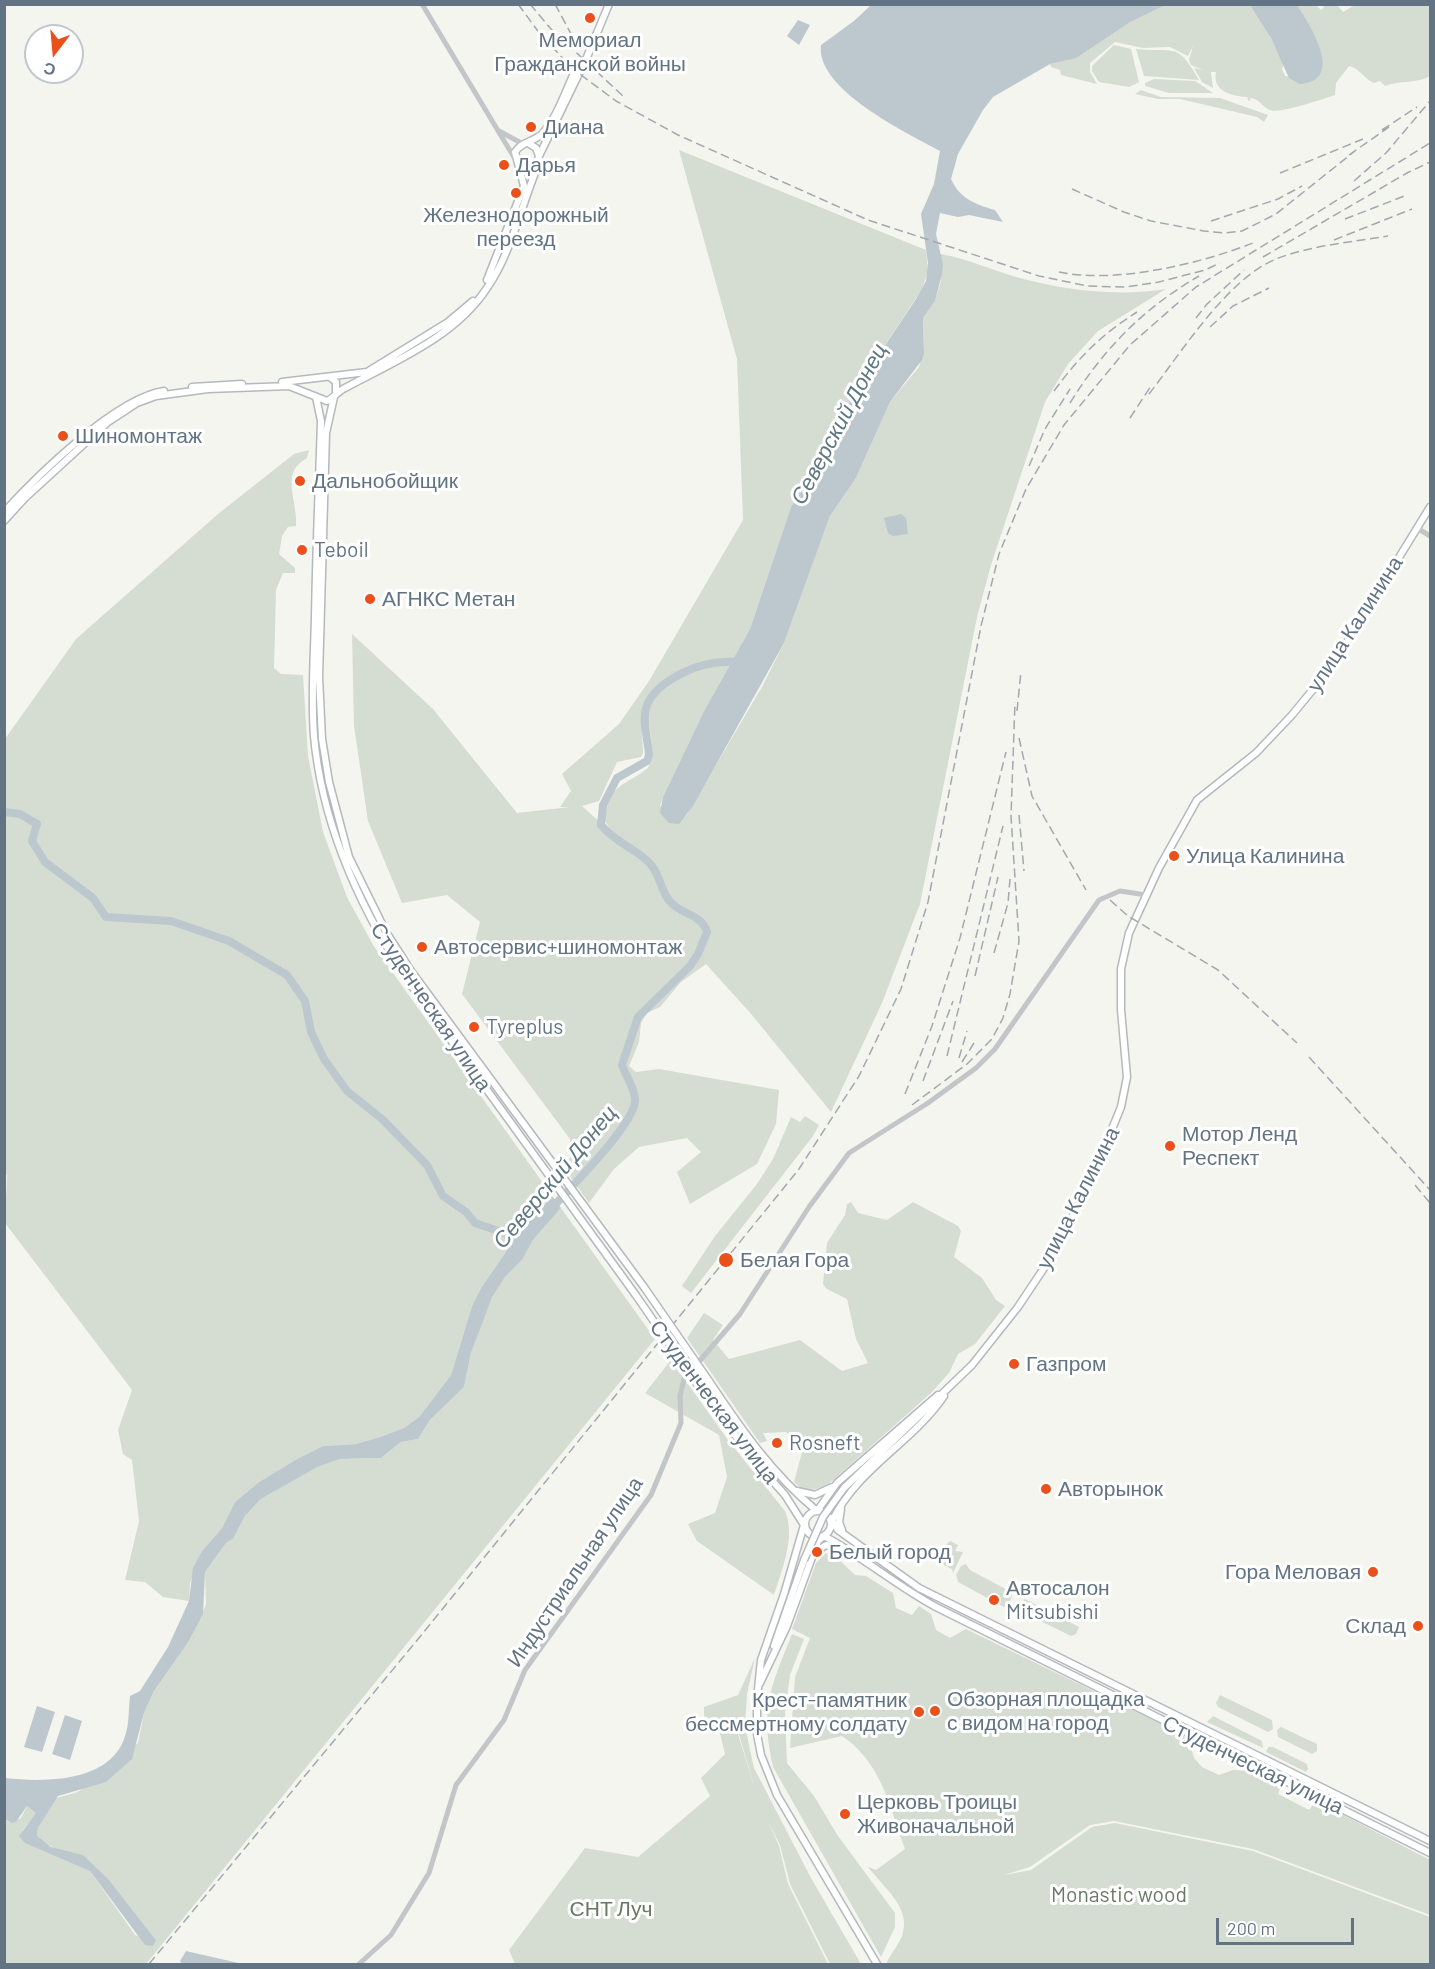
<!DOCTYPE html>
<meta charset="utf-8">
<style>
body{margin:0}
#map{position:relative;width:1435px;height:1969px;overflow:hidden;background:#f5f5f0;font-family:Barlow,sans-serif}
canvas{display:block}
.frame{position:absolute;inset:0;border:6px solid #627483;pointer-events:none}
.north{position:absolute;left:24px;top:24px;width:60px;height:60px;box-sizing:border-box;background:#fff;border:2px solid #c0c7cd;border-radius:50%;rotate:196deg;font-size:16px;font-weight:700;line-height:24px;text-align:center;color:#627483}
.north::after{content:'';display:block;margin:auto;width:21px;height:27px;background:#eb4f1a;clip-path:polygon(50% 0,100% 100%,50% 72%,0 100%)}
.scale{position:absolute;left:1216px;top:1918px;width:138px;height:27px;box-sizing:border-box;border:3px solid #627483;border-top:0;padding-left:8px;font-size:18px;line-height:21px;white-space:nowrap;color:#627483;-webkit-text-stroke:4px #fff;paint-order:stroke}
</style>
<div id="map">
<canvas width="1435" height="1969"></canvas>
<div class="frame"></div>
<div class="north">С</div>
<div class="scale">200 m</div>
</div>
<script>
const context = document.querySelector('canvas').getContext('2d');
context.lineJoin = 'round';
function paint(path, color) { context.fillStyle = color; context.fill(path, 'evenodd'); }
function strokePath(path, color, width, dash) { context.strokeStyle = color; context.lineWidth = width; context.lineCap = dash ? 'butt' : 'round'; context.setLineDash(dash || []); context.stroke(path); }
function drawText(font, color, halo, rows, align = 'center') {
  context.font = font + ' Barlow,sans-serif'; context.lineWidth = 6; context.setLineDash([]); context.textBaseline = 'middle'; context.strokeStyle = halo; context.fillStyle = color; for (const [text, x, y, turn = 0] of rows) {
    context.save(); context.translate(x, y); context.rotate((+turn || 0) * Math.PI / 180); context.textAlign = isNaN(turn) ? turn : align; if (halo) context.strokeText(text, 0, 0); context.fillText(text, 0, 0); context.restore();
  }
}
paint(new Path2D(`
 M1157,5H1255L1284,65L1282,69L1285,76L1292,77L1294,5H1316L1321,10L1324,7L1323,5H1337L1343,12L1355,5H1430V76C1417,84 1400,80 1385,86L1380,81L1374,83C1364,79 1361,69 1349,66L1336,83L1335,95C1323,99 1279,114 1270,110C1262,107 1261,100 1251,98L1249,102L1247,97C1233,96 1212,92 1216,72H1211L1213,88L1202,82L1194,68L1203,70L1191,65L1189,60L1193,46L1188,56L1170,47L1143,48L1115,42L1090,63V72L1097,84L1061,75L1060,70L1051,67L1050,64C1078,55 1100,38 1125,23C1136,17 1147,13 1157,5Z
 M1114,45L1131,49L1139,82L1129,87L1099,82L1092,71V66Z
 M1136,49C1175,53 1177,41 1199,80L1144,76Z
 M1154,79L1195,81L1213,93H1169L1145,86V83Z
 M1141,90L1161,97L1220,98L1268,115L1264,122L1257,117L1180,99H1158L1135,94Z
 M679,150L926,250L928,272L922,289L856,389L817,468L791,507L750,629L704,711L663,797L660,806L686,816L763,685L784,643L830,516L856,478L890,402L919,367L924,347L923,318L935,301L941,281V254C967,259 990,269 1016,277C1064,290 1116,297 1166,289L1098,331L1068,364L1045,402L991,565L977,617L920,904L882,1003L831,1112L752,1015L706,964L681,982L660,1007L647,1013L641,1023L639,1042L629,1066L636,1072L659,1069L779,1090L776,1124L757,1164L690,1204L677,1172L701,1152L687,1138L639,1147L614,1169L589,1203L564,1168L571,1156L570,1139L462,994L480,922L447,895L402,903L368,821L354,726L352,634L433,709L517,813L570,807H560L571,791L562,774L619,724L649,681L743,520L737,359ZM652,692L648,715L653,755L648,768C622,788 611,782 604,819L612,833L582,806L599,801L617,762L641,757L643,753L641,713Z
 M309,450L307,458C279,473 298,500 296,526L288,527L282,536L279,554L295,568V573H283L276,590L274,668L281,674L303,675L308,756L323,832L347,897L373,945L553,1197L528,1220L481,1288L472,1306L451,1375L419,1417L404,1428L380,1437L356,1444L323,1446L297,1459L259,1482L235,1502L222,1528L202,1551L190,1583L189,1601L163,1597L145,1582L125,1580L139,1521L132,1460L123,1454L118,1430L132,1390L5,1223L7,1176L4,1168L5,739L76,639L218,514L294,454Z
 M805,1116L819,1125L813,1136L691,1293L682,1286L715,1236L757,1184L773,1159L791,1117L800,1122Z
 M851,1202L858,1213L887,1220L913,1202L958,1226L961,1231L954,1257L982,1278L996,1300L1005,1306L975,1344L958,1354L949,1373L931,1393L832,1481C818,1490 807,1495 794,1482L802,1452L786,1432L763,1433L767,1441L760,1443L687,1338L704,1313L723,1325L713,1340L729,1359L800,1340L842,1371L868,1363L856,1339L847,1299L827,1289L823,1284L827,1243L845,1215L847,1204Z
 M561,1208L655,1339L146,1964H5L4,1819L11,1823L21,1818L27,1806L37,1813L22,1831L90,1871L135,1935L156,1940L110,1881L42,1841L37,1836L38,1828L56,1798L78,1792L138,1743L144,1713L154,1691L187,1644L206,1605L205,1572L226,1543L233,1539L245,1516L261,1499L316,1467L340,1459L381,1458L401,1442L418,1439L430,1420L464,1387L471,1353L491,1297L505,1277L522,1260L533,1240Z
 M671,1360L728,1440L785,1511C796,1537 782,1569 774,1595L697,1541L688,1524L715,1513L727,1477L719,1435L645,1393Z
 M950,1541L958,1545L955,1551L963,1552L953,1573L952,1569L932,1559Z
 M826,1553L834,1555L855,1575L866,1576L893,1593L896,1608L912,1615L919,1606L931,1614L936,1630L950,1638L966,1629L1188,1737L1194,1758L1202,1767L1219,1775L1233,1770L1255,1771L1282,1784L1278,1794L1309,1810L1316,1801L1430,1860V1915L1253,1849L1114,1821L1090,1825L1030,1867L1004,1875L1031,1870L1092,1827L1115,1823L1253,1851L1430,1917V1964H886C889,1956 898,1946 902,1936C912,1908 884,1888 868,1867L876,1870L905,1849C890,1807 881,1762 842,1736L790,1748L795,1677L810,1638L792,1629L816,1563Z
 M966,1564L970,1570L1013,1593L1008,1606L1004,1607L958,1582L956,1575L961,1566Z
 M1025,1599L1079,1627L1076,1634L1071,1636L1020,1611L1018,1608Z
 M792,1634L804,1639L790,1675L785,1712L787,1763L814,1796L838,1836L895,1913V1927L881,1957L773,1767C760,1707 770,1689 792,1634Z
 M755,1658L747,1694L745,1726L754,1768L811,1878L861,1964H830L790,1884L780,1845L768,1821L779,1846L788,1884L828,1964H515L509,1950L585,1848L638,1857L710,1796L701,1778L725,1754L717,1721L737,1731L756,1792L738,1731L704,1716V1707L738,1695Z
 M1220,1695L1272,1720L1273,1729L1268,1732L1218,1707L1216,1703Z
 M1213,1716L1262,1741L1263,1748L1207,1722Z
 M1281,1727L1317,1744V1751L1312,1754L1278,1737L1277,1730Z
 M1268,1747H1273L1307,1764L1308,1769L1306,1772L1266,1752Z`), '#d5dcd1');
paint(new Path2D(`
 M871,5H1165L1130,22L1076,58L1050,64L993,97L983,110L958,154L951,179C960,199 975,204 995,210L1003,222L969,215L958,217L940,213L936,234L943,264L942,274L935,301L923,318L924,354L922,360L890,402L856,478L830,516L784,643L693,806L679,824L669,823L660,813L663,797L704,711L750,629L791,507L817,468L856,389L916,299L926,281L928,263L921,214L934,184L940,151C907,133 815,89 821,45L854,21Z
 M1250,5H1297C1310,25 1346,81 1300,84L1289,78L1271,38Z
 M798,20L810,25L799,45L787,36Z
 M901,514L906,518L908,534L893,536L888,533L884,518Z
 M553,1197L561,1208L533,1240L522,1260L505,1277L492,1297L471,1353L464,1387L430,1420L418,1439L401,1442L381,1458L340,1459L317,1467L261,1499L245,1516L233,1539L226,1543L205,1572L203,1614L187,1644L154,1691L144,1713L132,1759L106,1782L58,1796L38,1828L37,1836L51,1847L83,1855L110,1881L156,1940L153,1946L145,1945L90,1871L25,1843L19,1836L36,1813L27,1806L16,1822L11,1823L5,1819V1778C41,1782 100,1783 121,1746C130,1729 128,1714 130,1696L140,1691L168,1647L189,1601L193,1568L202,1551L222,1528L235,1502L259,1482L297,1459L323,1446L356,1444L380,1437L404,1428L419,1417L451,1375L472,1306L481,1288L528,1220Z
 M37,1706L55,1712L42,1752L24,1747Z
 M65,1715L82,1721L70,1760L52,1754Z
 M186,1951L243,1964H182L180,1961Z`), '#bcc8cd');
strokePath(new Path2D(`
 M4,812L20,814L37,824L32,841L45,862L93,898L106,917L171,921L229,941L287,975L305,1001L311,1032L324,1059L347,1091L382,1119L427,1165L443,1196L466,1212L475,1223L525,1240
 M550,1210C568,1190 636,1123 635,1100C635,1088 626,1077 622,1065L638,1017L690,966L698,954L707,932C702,916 686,915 675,906C661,896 662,879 652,866C640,850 616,844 601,825L603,805L617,778L647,761L649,755C648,740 642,722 646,708C653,684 691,666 714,663C723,661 732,663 742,660`), '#bcc8cd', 8);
const secondary = new Path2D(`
 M316,397L321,421C319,487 316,552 315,618C314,657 311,697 314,736C322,825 360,908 408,981L635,1294
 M334,397L326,433L319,677L322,739L329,782L349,857L386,932L411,971L644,1287
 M709,1381C741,1429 772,1474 817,1511L837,1483L938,1395
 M700,1388L753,1459L785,1495L804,1525L784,1594L761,1660L757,1699V1734L761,1755L777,1795L877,1964
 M944,1396C913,1442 857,1469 832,1521L838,1530L919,1588L1430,1841
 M844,1488L972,1365L1018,1307L1052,1256L1090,1183L1121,1107L1127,1077L1121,1010V969L1129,933L1159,868L1197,800L1256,753L1292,715L1333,665L1430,507
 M797,1491L815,1495L832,1487
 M841,1509L839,1522L842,1530
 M805 1524a13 13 0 1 1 26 0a13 13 0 1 1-26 0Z
 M815,1552L826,1545L841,1548
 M774,1646L804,1560
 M760,1683L787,1626L818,1541L824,1536C863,1557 897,1586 936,1607L1430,1853`);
const primary = new Path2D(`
 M528,143L536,148L539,156
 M487,280L524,186L515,152C521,142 533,142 542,134C557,118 566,90 575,71
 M330,377L336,382V394
 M282,382L367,372L448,322L473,301
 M192,387L242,384
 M4,512C38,475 116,398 164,391
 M4,521L25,498L108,422L137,403L156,396L208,389L289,386L327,401C334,398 338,391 345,388C395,361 455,337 487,288C510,255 520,211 535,173L539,156L587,57L609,4`);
strokePath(secondary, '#b4b9be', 9);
strokePath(primary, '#b5b9bd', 9);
strokePath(new Path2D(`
 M422,4L515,159
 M499,131L523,144
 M1417,528L1430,536
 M359,1964L391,1935L429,1873L456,1785L504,1720L525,1670L651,1495L681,1423L680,1396L684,1379L740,1314L809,1207L849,1153L928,1103L976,1068L995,1049L1099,900L1120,891L1146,895`), '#c2c6c9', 5);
strokePath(secondary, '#fff', 6);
strokePath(primary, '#fff', 6);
strokePath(new Path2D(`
 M518,4L540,34L573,69L616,101L678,135L868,220L1039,276L1087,286L1125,287L1159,282L1205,270L1220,263
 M530,4L551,29L624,97
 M555,4L577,45
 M1382,130L1417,107
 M1349,155L1389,127
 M1280,173L1363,139
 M1354,181L1386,153L1430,101
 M1072,189L1124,212L1151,221L1204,231L1224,233L1242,231L1276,214L1355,151
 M1345,219L1407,195
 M1211,221L1278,199L1302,186
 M1334,240L1412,209
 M1263,257L1407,173L1430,162
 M1059,272C1116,284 1199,264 1253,243
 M1196,318L1207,304L1244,270
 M1210,327L1233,306L1269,288
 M1054,391C1078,358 1102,334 1137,312
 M1149,394C1181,353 1227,279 1276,259C1308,246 1353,242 1388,236
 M1070,403C1104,348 1144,308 1199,276
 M1130,418L1151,386
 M1029,466L1045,429L1070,389
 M1017,711L1021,671
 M1019,738L1032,796L1086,890
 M1019,815L1024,871
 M1110,900L1128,916L1218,970L1297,1043
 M994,953L1008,903L1010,879
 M975,976L998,877
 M947,1056L1003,826
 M1309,1057L1430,1190
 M959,1058L967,1031
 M962,1062L974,1043
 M923,1081L953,1001
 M905,1094L932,1026L960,938L1006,752
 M912,1105L967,1064L992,1039L1003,1018L1010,994L1019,941L1011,816L1015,702
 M1415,1185L1430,1203
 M149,1964L414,1644L799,1169L859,1076L901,989L928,902L981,626L999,554L1026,489L1064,425L1130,345L1196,287L1430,143`), '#a2a8ae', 1.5, [9, 4.5]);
const secondaryBridge = new Path2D(`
 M644,1287L709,1381
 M635,1294L700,1388
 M804,1560L823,1517L844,1488`);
strokePath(secondaryBridge, '#b4b9be', 9, []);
strokePath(secondaryBridge, '#fff', 6);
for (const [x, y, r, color] of [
 [590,18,6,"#eb4f1a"],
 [531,127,6,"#eb4f1a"],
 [504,165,6,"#eb4f1a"],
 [516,193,6,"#eb4f1a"],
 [63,436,6,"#eb4f1a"],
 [300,481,6,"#eb4f1a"],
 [302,550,6,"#eb4f1a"],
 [370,599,6,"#eb4f1a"],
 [1174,856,6,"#eb4f1a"],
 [422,947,6,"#eb4f1a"],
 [474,1027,6,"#eb4f1a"],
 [1170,1146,6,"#eb4f1a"],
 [726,1260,8,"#eb4f1a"],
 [1014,1364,6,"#eb4f1a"],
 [777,1443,6,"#eb4f1a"],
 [1046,1489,6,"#eb4f1a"],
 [817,1552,6,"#eb4f1a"],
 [1373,1572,6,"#eb4f1a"],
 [994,1600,6,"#eb4f1a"],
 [1418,1626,6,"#eb4f1a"],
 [935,1711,6,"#eb4f1a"],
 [919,1712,6,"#eb4f1a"],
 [845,1814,6,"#eb4f1a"]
]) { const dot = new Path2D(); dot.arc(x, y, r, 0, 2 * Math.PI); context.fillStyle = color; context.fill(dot); strokePath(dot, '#fff', 2); }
drawText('21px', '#627483', '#fff', [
 ["Мемориал",590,40,"center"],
 ["Гражданской войны",590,64,"center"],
 ["Диана",543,127],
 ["Дарья",516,165],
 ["Железнодорожный",516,215,"center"],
 ["переезд",516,239,"center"],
 ["Шиномонтаж",75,436],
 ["Дальнобойщик",312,481],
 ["Teboil",314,550],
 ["АГНКС Метан",382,599],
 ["Улица Калинина",1186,856],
 ["Автосервис+шиномонтаж",434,947],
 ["Tyreplus",486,1027],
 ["Мотор Ленд",1182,1134],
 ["Респект",1182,1158],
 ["Белая Гора",740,1260],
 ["Газпром",1026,1364],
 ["Rosneft",789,1443],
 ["Авторынок",1058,1489],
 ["Белый город",829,1552],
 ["Гора Меловая",1361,1572,"right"],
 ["Автосалон",1006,1588],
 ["Mitsubishi",1006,1612],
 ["Склад",1406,1626,"right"],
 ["Обзорная площадка",947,1699],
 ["с видом на город",947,1723],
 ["Крест-памятник",907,1700,"right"],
 ["бессмертному солдату",907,1724,"right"],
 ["Церковь Троицы",857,1802],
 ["Живоначальной",857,1826]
], 'left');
drawText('21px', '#627483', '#fff', [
 ["улица Калинина",1355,624,-57],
 ["Студенческая улица",431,1007,56],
 ["улица Калинина",1078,1198,-63],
 ["Студенческая улица",714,1402,53],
 ["Индустриальная улица",575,1572,-56],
 ["Студенческая улица",1253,1765,26]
]);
drawText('21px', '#667a61', '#fff', [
 ["Monastic wood",1119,1895],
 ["СНТ Луч",611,1909]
]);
drawText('italic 22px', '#5e7780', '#fff', [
 ["Северский Донец",839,424,-62],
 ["Северский Донец",555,1177,-50]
]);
</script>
